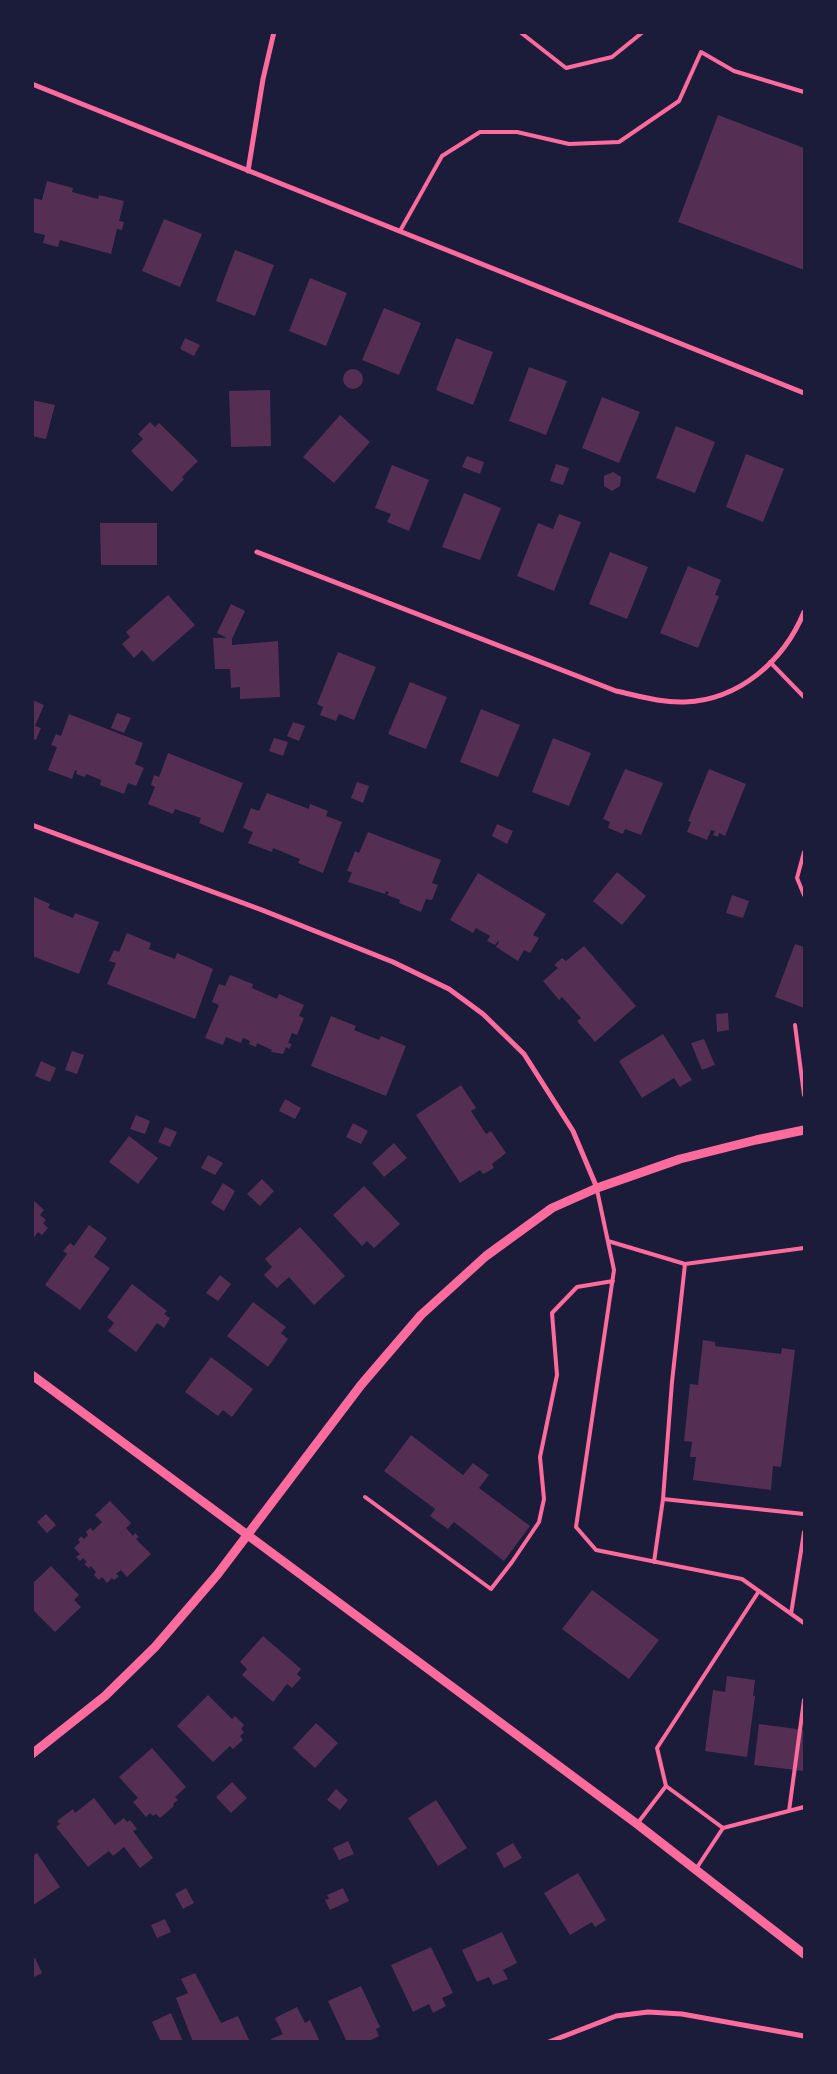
<!DOCTYPE html>
<style>
body{margin:0}
#map{position:relative;width:837px;height:2074px;overflow:hidden;background:#1b1b3a;font-family:"Libre Baskerville",serif}
canvas{display:block}
.frame{position:absolute;inset:0;border:34px solid #1b1b3a;pointer-events:none}
</style>
<div id="map">
<canvas width="837" height="2074"></canvas>
<div class="frame"></div>
</div>
<script>
const context = document.querySelector('canvas').getContext('2d');
context.lineJoin = 'round';
function paint(path, color) { context.fillStyle = color; context.fill(path, 'evenodd'); }
function strokePath(path, color, width, dash) { context.strokeStyle = color; context.lineWidth = width; context.lineCap = dash ? 'butt' : 'round'; context.setLineDash(dash || []); context.stroke(path); }
paint(new Path2D(`
 M718,115L804,148V270L678,222Z
 M47,181L73,188L72,192L98,199L99,195L124,201L119,221L124,222L122,230L117,229L111,254L60,240L58,247L43,243L45,235L32,232L33,198L42,200Z
 M164,219L202,234L180,287L142,271Z
 M235,250L274,265L255,316L216,301Z
 M310,278L347,293L326,346L289,331Z
 M384,308L421,323L399,375L362,360Z
 M185,338L200,345L194,356L180,349Z
 M456,338L493,352L473,405L436,390Z
 M529,367L567,381L546,435L509,421Z
 M343 379a10 10 0 1 1 20 0a10 10 0 1 1-20 0Z
 M270,390L271,446L231,447L229,391Z
 M602,397L640,412L619,463L582,448Z
 M32,400L55,405L46,439L32,436Z
 M340,415L370,442L334,483L303,457Z
 M150,422L155,427L159,423L198,461L182,477L184,479L172,492L131,451L143,439L138,434Z
 M676,426L715,442L695,493L656,478Z
 M746,454L784,469L763,522L726,507Z
 M467,456L484,462L480,474L462,467Z
 M556,464L569,468L563,485L550,481Z
 M392,465L429,480L409,531L387,522L391,514L375,508Z
 M613,472L621,477L620,486L612,491L604,486V476Z
 M464,493L501,508L480,560L442,547Z
 M559,514L581,522L554,591L517,576L538,523L553,529Z
 M100,523H157V565H101Z
 M610,552L648,567L627,619L589,604Z
 M688,566L721,580L715,595L719,596L698,648L660,633Z
 M168,595L195,625L153,662L142,650L134,658L122,644L130,637L126,632Z
 M231,604L245,611L232,639V645L278,641L280,697L240,699V687L231,688L230,669H215L213,638H227L217,633Z
 M338,652L376,667L354,720L339,714L336,721L320,715L323,707L317,704Z
 M410,682L447,697L426,749L388,734Z
 M32,700L44,705L35,726L41,728L36,740L32,738Z
 M481,709L520,725L498,777L460,762Z
 M117,713L131,718L124,733L111,728Z
 M69,714L143,743L135,764L144,768L136,786L128,783L124,794L100,785L101,780L86,774L85,777L76,774L77,771L75,770L72,779L48,770L57,747L51,745L56,734L61,736Z
 M293,722L305,726L299,741L287,736Z
 M274,738L288,742L283,756L269,751Z
 M553,738L591,753L569,806L532,792Z
 M168,753L243,783L223,833L199,823L201,818L175,809L173,814L148,804L155,787L151,785L154,775L159,777Z
 M625,769L663,783L641,835L625,829L623,834L608,828L610,822L603,819Z
 M709,769L746,784L725,836L719,833L718,837L713,835L715,831L711,830L707,840L687,832L691,822L688,821Z
 M357,782L369,786L363,803L351,798Z
 M267,793L309,809L310,804L328,811L326,816L342,822L323,873L298,863L300,859L273,848L272,852L248,843L253,832L243,828L251,808L259,811Z
 M497,824L513,831L507,844L492,836Z
 M368,832L441,860L432,883L438,885L432,900L426,899L421,912L399,903L400,900L387,895L389,892L386,891L385,894L348,882L352,872L347,871L355,851L359,853Z
 M617,872L646,896L622,925L593,901Z
 M478,873L546,914L533,935L539,938L530,953L524,950L518,961L496,947L499,942L498,941L495,945L487,941L490,936L476,928L473,933L450,920Z
 M732,895L749,901L743,918L726,913Z
 M32,896L50,904L48,908L73,918L75,913L99,922L79,974L32,956Z
 M127,933L151,943L149,949L175,959L177,953L213,969L195,1019L107,984L116,963L109,961L114,950L119,952Z
 M795,944L804,947V1008L775,997Z
 M584,946L636,1006L595,1042L577,1021L581,1018L562,997L559,1000L543,981L558,968L554,965L562,958L566,961Z
 M230,975L253,984L252,988L277,999L279,994L304,1005L299,1016L304,1018L297,1035L292,1033L288,1043L292,1044L289,1049L286,1047L283,1054L271,1052L272,1050L257,1043L256,1047L249,1044L250,1041L243,1038L241,1043L226,1037L223,1045L205,1038L219,1005L212,1002L219,984L225,986Z
 M728,1013L729,1030L717,1032L716,1014Z
 M331,1016L356,1026L354,1030L379,1040L381,1036L406,1046L386,1096L311,1066Z
 M663,1034L692,1080L680,1087L674,1078L642,1098L619,1061Z
 M704,1039L715,1065L702,1070L691,1043Z
 M72,1051L84,1055L77,1074L65,1070Z
 M41,1061L56,1068L50,1082L35,1076Z
 M461,1085L476,1108L471,1111L486,1134L491,1131L506,1153L492,1164L494,1168L483,1174L480,1170L460,1183L416,1115Z
 M285,1099L301,1108L295,1119L279,1111Z
 M136,1115L150,1121L145,1134L130,1129Z
 M353,1123L368,1131L361,1144L346,1137Z
 M165,1127L177,1132L170,1147L158,1142Z
 M129,1136L158,1158L138,1184L109,1162Z
 M394,1143L407,1158L384,1177L372,1163Z
 M208,1155L223,1163L215,1175L201,1168Z
 M262,1179L274,1191L260,1206L247,1194Z
 M223,1183L235,1191L224,1211L211,1203Z
 M364,1186L400,1224L374,1248L367,1241L362,1246L333,1215Z
 M32,1199L44,1210L40,1215L46,1220L43,1223L48,1228L42,1235L38,1232L32,1240Z
 M89,1225L107,1238L94,1257L110,1268L80,1310L45,1285L67,1254L63,1251L70,1243L74,1246Z
 M300,1227L345,1276L314,1305L289,1277L277,1288L264,1275L272,1267L265,1259Z
 M220,1275L231,1284L218,1301L206,1293Z
 M132,1284L167,1311L164,1314L170,1318L164,1328L157,1323L136,1352L108,1331L114,1323L107,1317Z
 M253,1302L286,1327L281,1333L288,1339L268,1367L227,1336Z
 M703,1340L715,1342V1346L781,1354L782,1348L795,1350L781,1467L773,1466L771,1490L693,1480L696,1457H690L692,1442L684,1441L690,1384L698,1385Z
 M211,1357L253,1389L232,1417L223,1410L218,1416L185,1392Z
 M411,1435L463,1475L473,1463L489,1475L479,1488L530,1526L504,1561L454,1522L448,1529L430,1516L435,1509L384,1471Z
 M110,1501L131,1523L126,1528L133,1536L135,1533L139,1537L136,1539L151,1554L127,1577L121,1570L116,1574L119,1576L114,1580L112,1578L107,1583L102,1577L99,1580L94,1575L96,1572L91,1566L89,1568L84,1564L87,1562L83,1558L80,1561L76,1557L80,1554L74,1548L80,1542L78,1540L81,1536L84,1539L88,1535L86,1532L90,1528L93,1531L102,1522L95,1515Z
 M46,1514L56,1525L47,1533L37,1522Z
 M51,1566L79,1595L74,1600L81,1607L55,1632L32,1609V1584Z
 M592,1590L659,1640L629,1679L562,1629Z
 M263,1636L301,1669L297,1674L301,1678L292,1688L287,1684L273,1702L242,1675L247,1669L240,1662Z
 M727,1676L755,1680L753,1696H755L747,1757L705,1751L713,1690L725,1692Z
 M208,1695L232,1719L235,1716L244,1725L241,1729L244,1732L240,1736L243,1740L233,1749L230,1746L213,1762L177,1726Z
 M316,1723L338,1743L315,1768L293,1748Z
 M759,1724L804,1730V1771L754,1765Z
 M152,1748L186,1787L175,1797L178,1800L173,1804L174,1806L160,1818L156,1814L153,1816L150,1813L146,1817L133,1802L138,1798L119,1777Z
 M232,1782L247,1798L231,1813L216,1797Z
 M336,1789L348,1800L340,1810L327,1800Z
 M94,1798L115,1825L124,1818L127,1822L130,1820L137,1829L133,1831L153,1858L140,1868L124,1847L113,1856L109,1851L88,1867L56,1827L60,1824L57,1821L73,1809L75,1813Z
 M436,1800L467,1848L438,1866L408,1818Z
 M348,1841L354,1854L339,1860L333,1848Z
 M513,1843L522,1858L504,1868L496,1853Z
 M37,1853L60,1887L32,1906V1856Z
 M578,1873L606,1920L595,1927L592,1922L570,1935L544,1893Z
 M186,1888L194,1903L183,1909L175,1894Z
 M343,1888L349,1901L330,1910L325,1900L329,1899L327,1895Z
 M165,1919L171,1932L157,1938L151,1925Z
 M502,1932L517,1963L503,1970L508,1979L493,1985L489,1977L477,1982L462,1950Z
 M431,1947L453,1993L442,1998L446,2006L433,2013L429,2004L413,2012L391,1965Z
 M35,1958L42,1973L32,1978V1959Z
 M195,1973L221,2023L238,2016L250,2042H193L176,1998L188,1993L181,1979Z
 M361,1986L380,2027L376,2029L379,2036L367,2042H347L328,2001Z
 M297,2007L305,2023L310,2020L320,2042H272L271,2039L283,2034L275,2018Z
 M171,2013L183,2042H161L152,2022Z`), '#542f53');
strokePath(new Path2D(`
 M520,32L566,68L612,57L643,32
 M400,231L442,156L480,132H517L569,144L619,142L679,101L701,52L734,71L804,92
 M770,662L804,697
 M804,852L797,878L804,895
 M795,1025L804,1095
 M597,1190L614,1270L576,1527L596,1550L742,1579L804,1623
 M608,1241L685,1264L804,1248
 M365,1497L491,1589L512,1562L539,1522L544,1499L540,1457L557,1375L552,1313L577,1287L613,1281
 M663,1499L672,1382L685,1264
 M654,1562L663,1499L804,1514
 M759,1591L657,1748L666,1786L723,1828L804,1807
 M791,1614L804,1532
 M789,1811L804,1700
 M637,1824L666,1786
 M696,1869L723,1828`), '#ff6b9d', 4);
strokePath(new Path2D(`
 M32,84L804,393
 M248,171L263,79L274,32
 M257,552L616,691C639,696 661,703 685,702C739,700 784,661 804,612
 M32,825L262,910L393,962L449,989L483,1014L524,1054L573,1131L597,1188
 M549,2042L616,2016L648,2012L682,2014L804,2036`), '#ff6b9d', 5);
strokePath(new Path2D(`
 M32,1375L637,1824L804,1954
 M32,1754L105,1696L155,1647L217,1575L361,1385L421,1315L486,1256L552,1208L597,1188L680,1159L756,1140L804,1130`), '#ff6b9d', 9);
</script>
